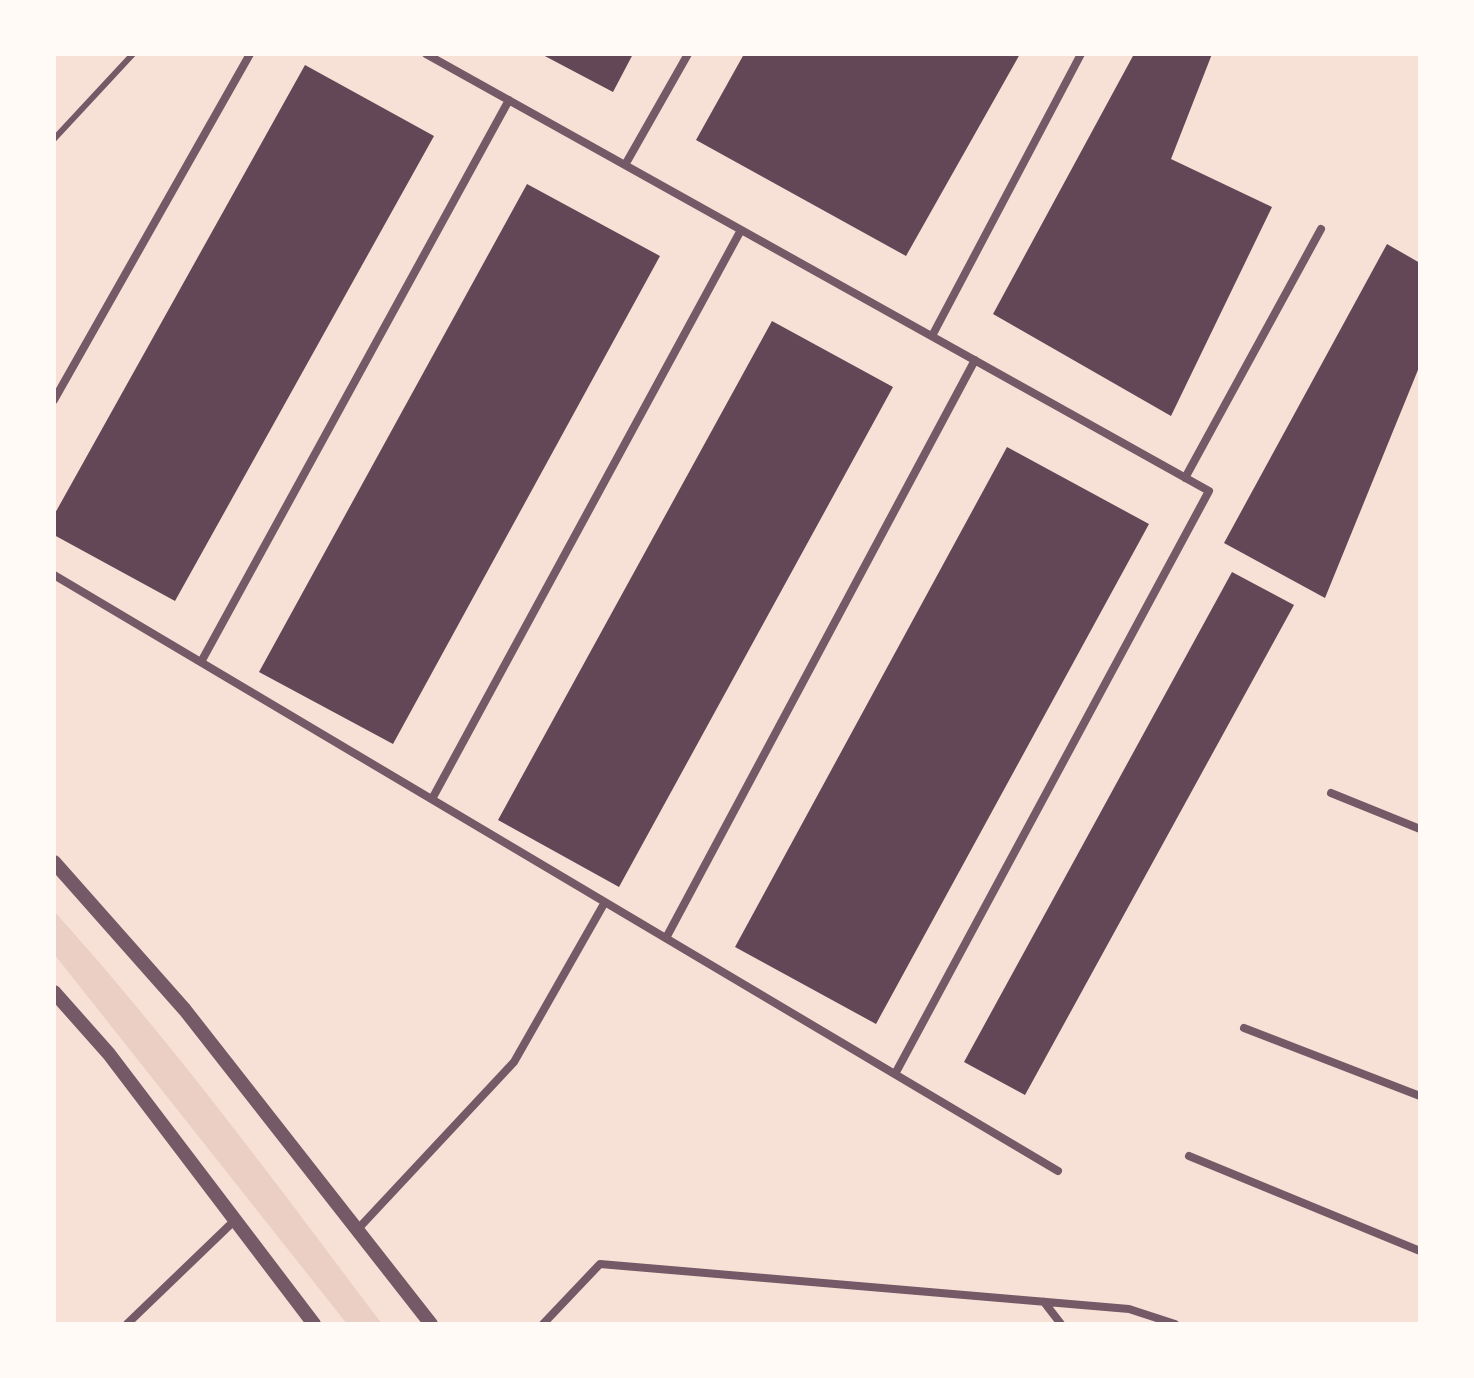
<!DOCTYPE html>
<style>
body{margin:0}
#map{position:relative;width:1474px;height:1378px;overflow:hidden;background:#f7e1d7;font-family:Inter,sans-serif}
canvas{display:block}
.frame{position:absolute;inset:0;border:56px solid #fffaf5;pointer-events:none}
</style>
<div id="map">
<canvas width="1474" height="1378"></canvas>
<div class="frame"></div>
</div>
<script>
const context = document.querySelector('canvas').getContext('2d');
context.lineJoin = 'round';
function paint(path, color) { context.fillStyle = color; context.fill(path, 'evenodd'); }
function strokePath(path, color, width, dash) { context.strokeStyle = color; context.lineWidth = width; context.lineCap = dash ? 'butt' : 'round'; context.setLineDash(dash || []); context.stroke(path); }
paint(new Path2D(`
 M54,911C172,1042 276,1183 382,1324H347L54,954Z`), '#ebcfc5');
paint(new Path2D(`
 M541,54H633L613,92Z
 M744,54H1020L906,256L696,140Z
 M1134,54H1212L1171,159L1272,207L1171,416L993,314Z
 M305,65L434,136L175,601L54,535V515Z
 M527,184L660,256L393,744L259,672Z
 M1387,244L1420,263V365L1325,598L1224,543Z
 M772,321L893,387L619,887L498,820Z
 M1007,447L1149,524L876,1024L735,947Z
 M1232,572L1294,605L1025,1095L964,1062Z`), '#644757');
strokePath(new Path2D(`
 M54,139L133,54`), '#755966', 6);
strokePath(new Path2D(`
 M426,54L1209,491L895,1074
 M625,165L688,54
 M932,336L1081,54
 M54,400L250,54
 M1185,478L1321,229
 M54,575L1058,1171
 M201,662L509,100
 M1331,793L1420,829
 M432,799L741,230
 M666,938L975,360
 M1244,1028L1420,1096
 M1189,1156L1420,1251
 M357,1230L514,1062L605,902
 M1044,1302L1061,1324
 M127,1324L235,1220
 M543,1324L600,1264L1129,1309L1175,1324`), '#755966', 8);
strokePath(new Path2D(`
 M54,862L185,1010L431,1324
 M54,992L109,1054L314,1324`), '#755966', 14);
</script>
